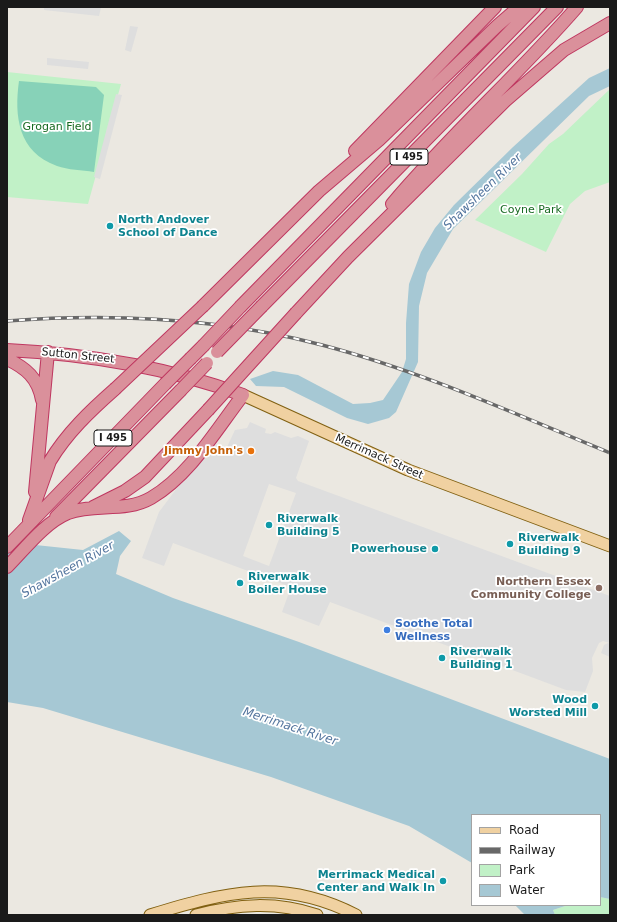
<!DOCTYPE html>
<style>
body{margin:0}
#map{position:relative;width:617px;height:922px;overflow:hidden;background:#ebe8e1;font-family:"DejaVu Sans",sans-serif}
canvas{display:block}
.frame{position:absolute;inset:0;border:8px solid #1a1a1a;pointer-events:none}
.legend{position:absolute;left:471px;top:814px;width:130px;height:92px;box-sizing:border-box;background:#fff;border:1px solid #a3a3a3;margin:0;padding:5px 7px;list-style:none;font-size:12px;color:#1a1a1a}
.legend li{display:flex;align-items:center;gap:8px;height:20px}
.legend b{width:20px;border:1px solid #a3a3a3}
</style>
<div id="map">
<canvas width="617" height="922"></canvas>
<div class="frame"></div>
<ul class="legend">
<li><b style="height:5px;background:#f0d1a1"></b>Road</li>
<li><b style="height:5px;background:#686868"></b>Railway</li>
<li><b style="height:11px;background:#c1f1c7"></b>Park</li>
<li><b style="height:11px;background:#a6c8d4"></b>Water</li>
</ul>
</div>
<script>
const context = document.querySelector('canvas').getContext('2d');
context.lineJoin = 'round';
function paint(path, color) { context.fillStyle = color; context.fill(path, 'evenodd'); }
function strokePath(path, color, width, dash) { context.strokeStyle = color; context.lineWidth = width; context.lineCap = dash ? 'butt' : 'round'; context.setLineDash(dash || []); context.stroke(path); }
function drawText(font, color, halo, rows, align = 'center') {
  context.font = font + ' "DejaVu Sans",sans-serif'; context.lineWidth = 3.5; context.setLineDash([]); context.textBaseline = 'middle'; context.strokeStyle = halo; context.fillStyle = color; for (const [text, x, y, turn = 0] of rows) {
    context.save(); context.translate(x, y); context.rotate((+turn || 0) * Math.PI / 180); context.textAlign = isNaN(turn) ? turn : align; if (halo) context.strokeText(text, 0, 0); context.fillText(text, 0, 0); context.restore();
  }
}
paint(new Path2D(`
 M7,72L121,84L88,204L7,197Z
 M610,89V182L585,191L570,204L546,252L475,220L522,174L549,144L563,134Z
 M600,897L610,899V915H555L553,910L568,905H600Z`), '#c1f1c7');
paint(new Path2D(`
 M19,81L96,87L104,95L94,172C82,170 68,170 57,166C18,152 14,116 19,81Z`), '#87d2b8');
paint(new Path2D(`
 M44,7H93L101,8L99,16L44,10Z
 M130,26L138,27L131,52L125,50Z
 M47,58L89,62L88,69L47,65Z
 M116,94L122,95L100,179L94,177Z
 M250,422L266,429L265,433L271,434L275,432L291,438L298,436L309,441L296,478L298,481L610,596V643L603,641L599,643L592,658L593,671L585,692L566,690L330,602L319,626L282,612L291,587L173,543L164,566L142,558L159,512L186,476L217,444L226,449L235,430L247,428ZM269,484L296,493L269,566L243,556Z
 M608,643L610,644V657L601,653L604,645Z`), '#dedede');
paint(new Path2D(`
 M610,68V86L589,96L453,229L427,273L419,306L418,362L396,412L389,418L368,424L347,418L284,387L256,386L250,379L273,371L298,375L353,404L370,403L383,400L402,372L406,359V323L409,284L421,252L435,228L454,205L513,147L589,78Z
 M119,531L131,541L120,556L116,574L173,598L299,642L610,759V899L600,897V815H472V863L409,826L271,777L43,708L7,702V542L83,550Z
 M515,905H568L553,910L555,915H525Z`), '#a6c8d4');
const major = new Path2D(`
 M243,395L408,470L610,546
 M150,915C225,892 282,877 356,915
 M196,915C237,904 276,901 317,915`);
const highway = new Path2D(`
 M355,151L495,7
 M392,204C450,135 518,75 577,7
 M203,306L319,191L379,140L497,26L519,7
 M241,306L534,7
 M262,306L557,7
 M296,313L348,257L505,101L564,50L610,23
 M7,350C88,354 167,367 243,395C216,430 190,475 151,498C125,513 95,503 68,513C44,523 25,549 7,567
 M191,358L203,346
 M7,359C26,368 38,378 42,400
 M35,492L48,352
 M93,507L125,491L145,477L208,410
 M56,517L180,391
 M29,520L50,461C67,433 90,411 115,389
 M7,547L165,384`);
strokePath(major, '#806011', 13);
strokePath(highway, '#bf3760', 14);
strokePath(major, '#f0d1a1', 11);
strokePath(highway, '#da909b', 12);
const rail = new Path2D(`
 M7,321C112,313 219,318 322,345C421,371 515,414 610,453`);
strokePath(rail, '#686868', 3.5);
strokePath(rail, '#fff', 2, [6]);
const highwayBridge = new Path2D(`
 M203,346L241,306
 M217,352L262,306
 M165,384L191,358
 M115,389L203,306
 M180,391L207,363
 M208,410L296,313`);
strokePath(highwayBridge, '#bf3760', 14, []);
strokePath(highwayBridge, '#da909b', 12);
for (const [x, y, r, color] of [
 [110,226,4,"#0f9aa8"],
 [251,451,4,"#e8710a"],
 [269,525,4,"#0f9aa8"],
 [510,544,4,"#0f9aa8"],
 [435,549,4,"#0f9aa8"],
 [240,583,4,"#0f9aa8"],
 [599,588,4,"#8d6e63"],
 [387,630,4,"#3f7fe0"],
 [442,658,4,"#0f9aa8"],
 [595,706,4,"#0f9aa8"],
 [443,881,4,"#0f9aa8"]
]) { const dot = new Path2D(); dot.arc(x, y, r, 0, 2 * Math.PI); context.fillStyle = color; context.fill(dot); strokePath(dot, '#fff', 1.5); }
for (const [x, y, w] of [
 [409,157,38],
 [113,438,38]
]) { const box = new Path2D(); box.roundRect(x - w / 2, y - 8, w, 16, 3); context.fillStyle = '#fff'; context.fill(box); strokePath(box, '#1a1a1a', 1); }
drawText('bold 10px', '#1a1a1a', null, [
 ["I 495",409,157],
 ["I 495",113,438]
]);
drawText('11px', '#176a21', '#fff', [
 ["Grogan Field",57,127],
 ["Coyne Park",531,210]
]);
drawText('bold 11px', '#0d838f', '#fff', [
 ["North Andover",118,220],
 ["School of Dance",118,233],
 ["Riverwalk",277,519],
 ["Building 5",277,532],
 ["Riverwalk",518,538],
 ["Building 9",518,551],
 ["Powerhouse",427,549,"right"],
 ["Riverwalk",248,577],
 ["Boiler House",248,590],
 ["Riverwalk",450,652],
 ["Building 1",450,665],
 ["Wood",587,700,"right"],
 ["Worsted Mill",587,713,"right"],
 ["Merrimack Medical",435,875,"right"],
 ["Center and Walk In",435,888,"right"]
], 'left');
drawText('11px', '#1a1a1a', '#fff', [
 ["Sutton Street",78,356,6],
 ["Merrimack Street",379,457,24]
]);
drawText('bold 11px', '#c56008', '#fff', [
 ["Jimmy John's",243,451]
], 'right');
drawText('bold 11px', '#785e54', '#fff', [
 ["Northern Essex",591,582],
 ["Community College",591,595]
], 'right');
drawText('bold 11px', '#366cbe', '#fff', [
 ["Soothe Total",395,624],
 ["Wellness",395,637]
], 'left');
drawText('italic 12px', '#53759e', '#fff', [
 ["Shawsheen River",483,192,-44],
 ["Shawsheen River",68,570,-29],
 ["Merrimack River",290,727,18]
]);
</script>
